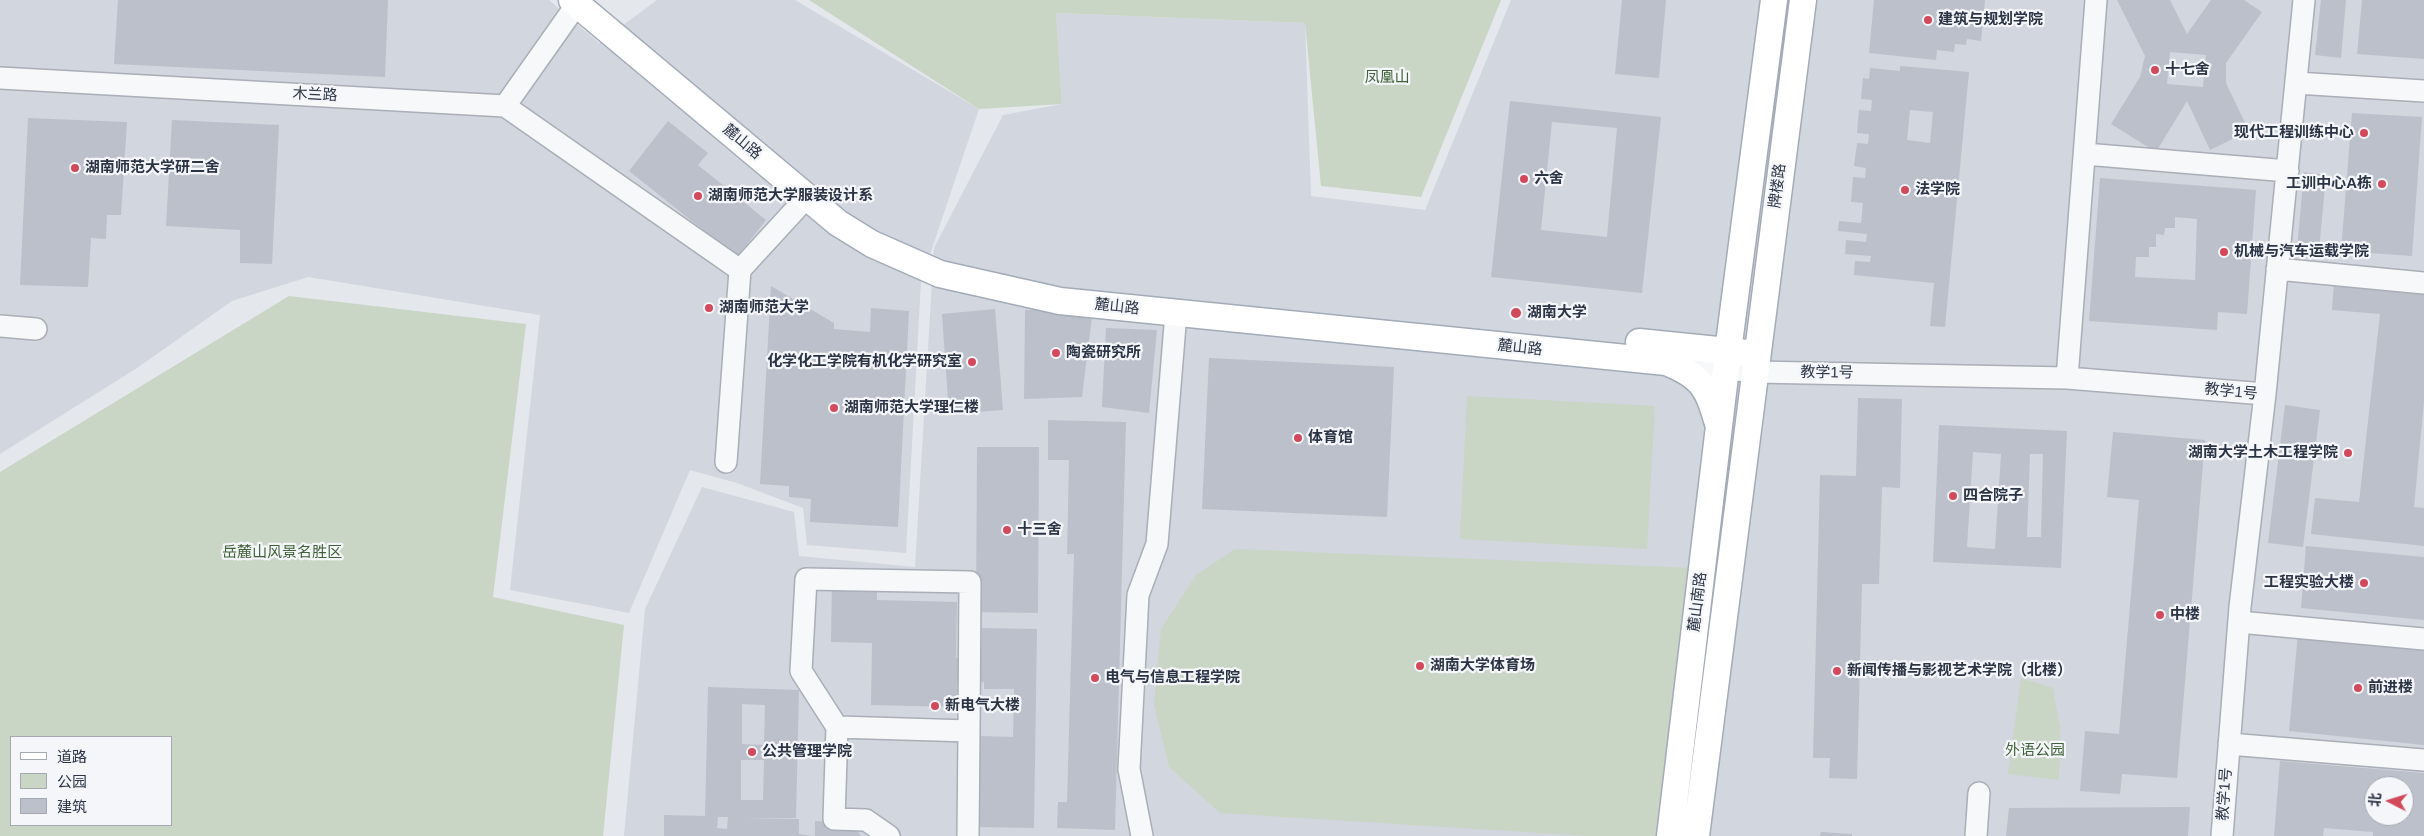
<!DOCTYPE html>
<meta charset="utf-8">
<style>
body{margin:0}
#map{position:relative;width:2424px;height:836px;overflow:hidden;background:#e4e7ec;font-family:Helvetica,"Noto Sans SC",sans-serif}
canvas{display:block}
.legend{position:absolute;left:10px;top:736px;width:162px;height:90px;box-sizing:border-box;background:#f4f6f9;border:1px solid #a4a8b1;margin:0;padding:6px 9px;list-style:none;font-size:15px;color:#2b3445}
.legend li{display:flex;align-items:center;gap:10px;height:25px}
.legend b{width:25px;border:1px solid #a4a8b1}
.north{position:absolute;left:2364px;top:776px;width:50px;height:50px;box-sizing:border-box;background:#f4f6f9;border:1px solid #a4a8b1;border-radius:50%;rotate:275deg;font-size:14px;font-weight:700;line-height:20px;text-align:center;color:#2b3445}
.north::after{content:'';display:block;margin:auto;width:18px;height:22px;background:#d1495b;clip-path:polygon(50% 0,100% 100%,50% 72%,0 100%)}
</style>
<div id="map">
<canvas width="2424" height="836"></canvas>
<ul class="legend">
<li><b style="height:6px;background:#fff"></b>道路</li>
<li><b style="height:14px;background:#c9d6c5"></b>公园</li>
<li><b style="height:14px;background:#bbc0ca"></b>建筑</li>
</ul>
<div class="north">北</div>
</div>
<script>
const context = document.querySelector('canvas').getContext('2d');
context.lineJoin = 'round';
function paint(path, color) { context.fillStyle = color; context.fill(path, 'evenodd'); }
function strokePath(path, color, width, dash) { context.strokeStyle = color; context.lineWidth = width; context.lineCap = dash ? 'butt' : 'round'; context.setLineDash(dash || []); context.stroke(path); }
function drawText(font, color, halo, rows, align = 'center') {
  context.font = font + ' Helvetica,"Noto Sans SC",sans-serif'; context.lineWidth = 4.5; context.setLineDash([]); context.textBaseline = 'middle'; context.strokeStyle = halo; context.fillStyle = color; for (const [text, x, y, turn = 0] of rows) {
    context.save(); context.translate(x, y); context.rotate((+turn || 0) * Math.PI / 180); context.textAlign = isNaN(turn) ? turn : align; if (halo) context.strokeText(text, 0, 0); context.fillText(text, 0, 0); context.restore();
  }
}
paint(new Path2D(`
 M0,0H549L599,43L657,0H795L979,109L921,281L906,553L807,545L803,508L737,483L690,470L629,613L510,590L540,315L308,277L232,301L137,368L0,454Z
 M1511,0H2424V836H624L645,609L702,487L794,512L799,556L915,567L934,248L1003,115L1062,104L1056,13L1305,23L1311,196L1425,210ZM2374,786H2404V816H2374Z`), '#d2d6de');
paint(new Path2D(`
 M809,0H1501L1421,197L1321,186L1305,23L1056,13L1062,104L979,109Z
 M289,296L526,324L493,597L624,625L603,836H0V472ZM11,737H171V825H11Z
 M1467,396L1655,406L1647,549L1460,539Z
 M1235,549L1693,568L1661,836H1588L1220,813L1169,767L1154,704L1161,629L1196,575Z
 M2021,678L2053,688L2060,728L2059,780L2008,774Z`), '#c9d6c5');
paint(new Path2D(`
 M118,0H388L385,77L114,64Z
 M1622,0H1666L1659,78L1615,74Z
 M1874,0H1985L1981,41L1967,39L1966,45L1955,44L1954,52L1937,50L1936,60L1869,53Z
 M2117,0H2170L2187,34L2211,0H2244L2262,12L2226,63V83L2249,131L2210,150L2187,101L2156,152L2111,124L2140,77L2145,56ZM2170,52L2206,55L2203,87L2167,84Z
 M2321,0H2346L2341,58L2315,55Z
 M2362,0H2424V59L2357,54Z
 M1900,66L1969,72L1945,327L1930,326L1934,283L1854,275L1855,261L1870,262L1871,256L1845,254L1846,240L1866,242L1867,234L1838,231L1839,221L1861,223L1863,203L1851,202L1853,177L1865,178L1866,168L1854,166L1857,143L1868,144L1869,134L1857,133L1859,110L1871,111L1872,100L1861,99L1863,78L1869,79L1870,68L1900,71ZM1910,110L1933,112L1930,143L1907,140Z
 M1510,101L1661,117L1642,293L1491,277ZM1552,122L1617,128L1607,237L1541,230Z
 M2352,113L2422,117L2412,256L2341,251Z
 M28,118L127,122L121,215H107L106,239L91,238L88,287L20,285Z
 M172,120L279,125L272,264L240,263V230L166,226Z
 M668,121L708,153L698,165L766,220L737,257L629,171Z
 M2304,172L2326,175L2319,251L2297,249Z
 M2100,178L2256,190L2247,314L2218,312L2217,330L2089,321ZM2175,217L2197,219L2195,280L2135,277L2136,257H2149V247H2156V234L2164,235L2165,228H2175Z
 M2334,283L2424,292V401L2414,507L2424,508V546L2311,534L2315,498L2359,502L2380,314L2332,310Z
 M771,286L834,323V329L870,332L871,308L909,311L898,527L810,522L811,499L789,497V486L760,484Z
 M995,309L1003,410L949,414L942,314Z
 M1093,309L1082,397L1024,399L1025,310Z
 M1106,328L1157,330L1149,413L1102,407Z
 M1209,358L1394,367L1387,517L1202,509Z
 M1858,398L1902,399L1900,488L1882,487L1879,584H1862L1857,779L1829,778L1830,758H1813L1820,475L1856,476Z
 M2285,405L2320,410L2303,547L2268,543Z
 M1048,420L1126,422L1115,830L1057,828L1058,802H1067L1074,554H1067L1069,460H1048Z
 M1939,425L2067,431L2061,568L1933,562ZM1973,452L2001,454L1995,549L1967,547ZM2030,454H2043L2041,537H2027Z
 M2113,432L2205,440L2177,778L2122,774L2120,794L2080,791L2085,731L2119,734L2139,500L2107,497Z
 M977,447H1039L1038,613L976,612Z
 M2306,546L2424,557V620L2301,608Z
 M832,583L877,584V600L957,602L956,658L981,659L982,628L1037,629L1034,828L978,827L980,736L1013,737L1014,689H984V682H957V707L871,705L872,643L831,642Z
 M2298,633L2424,645V745L2289,731Z
 M708,687L799,690L796,818H743L799,819V834L812,836H664V815L705,816ZM742,704L765,705L764,745L742,744ZM741,760H764L763,800H741ZM718,817H728L727,829L717,828Z
 M2280,761L2424,773V836H2373V832L2324,828L2323,836H2274ZM2374,786H2404V816H2374Z
 M2190,807L2188,836H2006L2009,808Z
 M815,821L848,823L856,828L861,836H815Z
 M1821,832L1852,834V836H1820Z`), '#bbc0ca');
const minor = new Path2D(`
 M0,78L505,106L577,4
 M2296,83L2424,91
 M505,106L740,270L807,197
 M2085,154L2288,171
 M2277,269L2424,283
 M0,326L36,329
 M1673,363L1755,372L2067,378L2265,394L2240,607L2222,836
 M2067,378L2096,0
 M2265,394L2304,0
 M726,462L740,270
 M2239,622L2424,639
 M837,727L969,731L968,836
 M2229,744L2424,760
 M889,836L866,820L834,819L837,727L801,671L806,579L970,582L969,731
 M1142,836L1129,769L1138,595L1157,544L1176,313
 M1976,836L1979,793`);
const major = new Path2D(`
 M572,0L838,223L872,244L940,274L1060,301L1666,362C1704,377 1708,389 1719,427
 M1639,342L1757,354
 M1670,836L1728,351L1774,0
 M1696,836L1803,0`);
strokePath(minor, '#a9aeb7', 24);
strokePath(major, '#a3abb8', 29);
strokePath(minor, '#f7f8fa', 21);
strokePath(major, '#fff', 26);
for (const [x, y, r, color] of [
 [1928,20,5,"#d1495b"],
 [2155,70,5,"#d1495b"],
 [2364,133,5,"#d1495b"],
 [75,168,5,"#d1495b"],
 [1524,179,5,"#d1495b"],
 [2382,184,5,"#d1495b"],
 [1905,190,5,"#d1495b"],
 [698,196,5,"#d1495b"],
 [2224,252,5,"#d1495b"],
 [709,308,5,"#d1495b"],
 [1516,313,6,"#d1495b"],
 [1056,353,5,"#d1495b"],
 [972,362,5,"#d1495b"],
 [834,408,5,"#d1495b"],
 [1298,438,5,"#d1495b"],
 [2348,453,5,"#d1495b"],
 [1953,496,5,"#d1495b"],
 [1007,530,5,"#d1495b"],
 [2364,583,5,"#d1495b"],
 [2160,615,5,"#d1495b"],
 [1420,666,5,"#d1495b"],
 [1837,671,5,"#d1495b"],
 [1095,678,5,"#d1495b"],
 [2358,688,5,"#d1495b"],
 [935,706,5,"#d1495b"],
 [752,752,5,"#d1495b"]
]) { const dot = new Path2D(); dot.arc(x, y, r, 0, 2 * Math.PI); context.fillStyle = color; context.fill(dot); strokePath(dot, '#f4f6f9', 2); }
drawText('bold 15px', '#2b3445', '#f4f6f9', [
 ["建筑与规划学院",1938,20],
 ["十七舍",2165,70],
 ["现代工程训练中心",2354,133,"right"],
 ["湖南师范大学研二舍",85,168],
 ["六舍",1534,179],
 ["工训中心A栋",2372,184,"right"],
 ["法学院",1915,190],
 ["湖南师范大学服装设计系",708,196],
 ["机械与汽车运载学院",2234,252],
 ["湖南师范大学",719,308],
 ["湖南大学",1527,313],
 ["陶瓷研究所",1066,353],
 ["化学化工学院有机化学研究室",962,362,"right"],
 ["湖南师范大学理仁楼",844,408],
 ["体育馆",1308,438],
 ["湖南大学土木工程学院",2338,453,"right"],
 ["四合院子",1963,496],
 ["十三舍",1017,530],
 ["工程实验大楼",2354,583,"right"],
 ["中楼",2170,615],
 ["湖南大学体育场",1430,666],
 ["新闻传播与影视艺术学院（北楼）",1847,671],
 ["电气与信息工程学院",1105,678],
 ["前进楼",2368,688],
 ["新电气大楼",945,706],
 ["公共管理学院",762,752]
], 'left');
drawText('15px', '#3f6138', '#f4f6f9', [
 ["凤凰山",1387,78],
 ["岳麓山风景名胜区",282,553],
 ["外语公园",2035,751]
]);
drawText('15px', '#2b3445', '#f4f6f9', [
 ["木兰路",315,95,3],
 ["麓山路",742,142,40],
 ["牌楼路",1778,186,-83],
 ["麓山路",1117,307,6],
 ["麓山路",1520,348,6],
 ["教学1号",1827,373,1],
 ["教学1号",2231,392,6],
 ["麓山南路",1698,602,-83],
 ["教学1号",2225,794,-86]
]);
</script>
